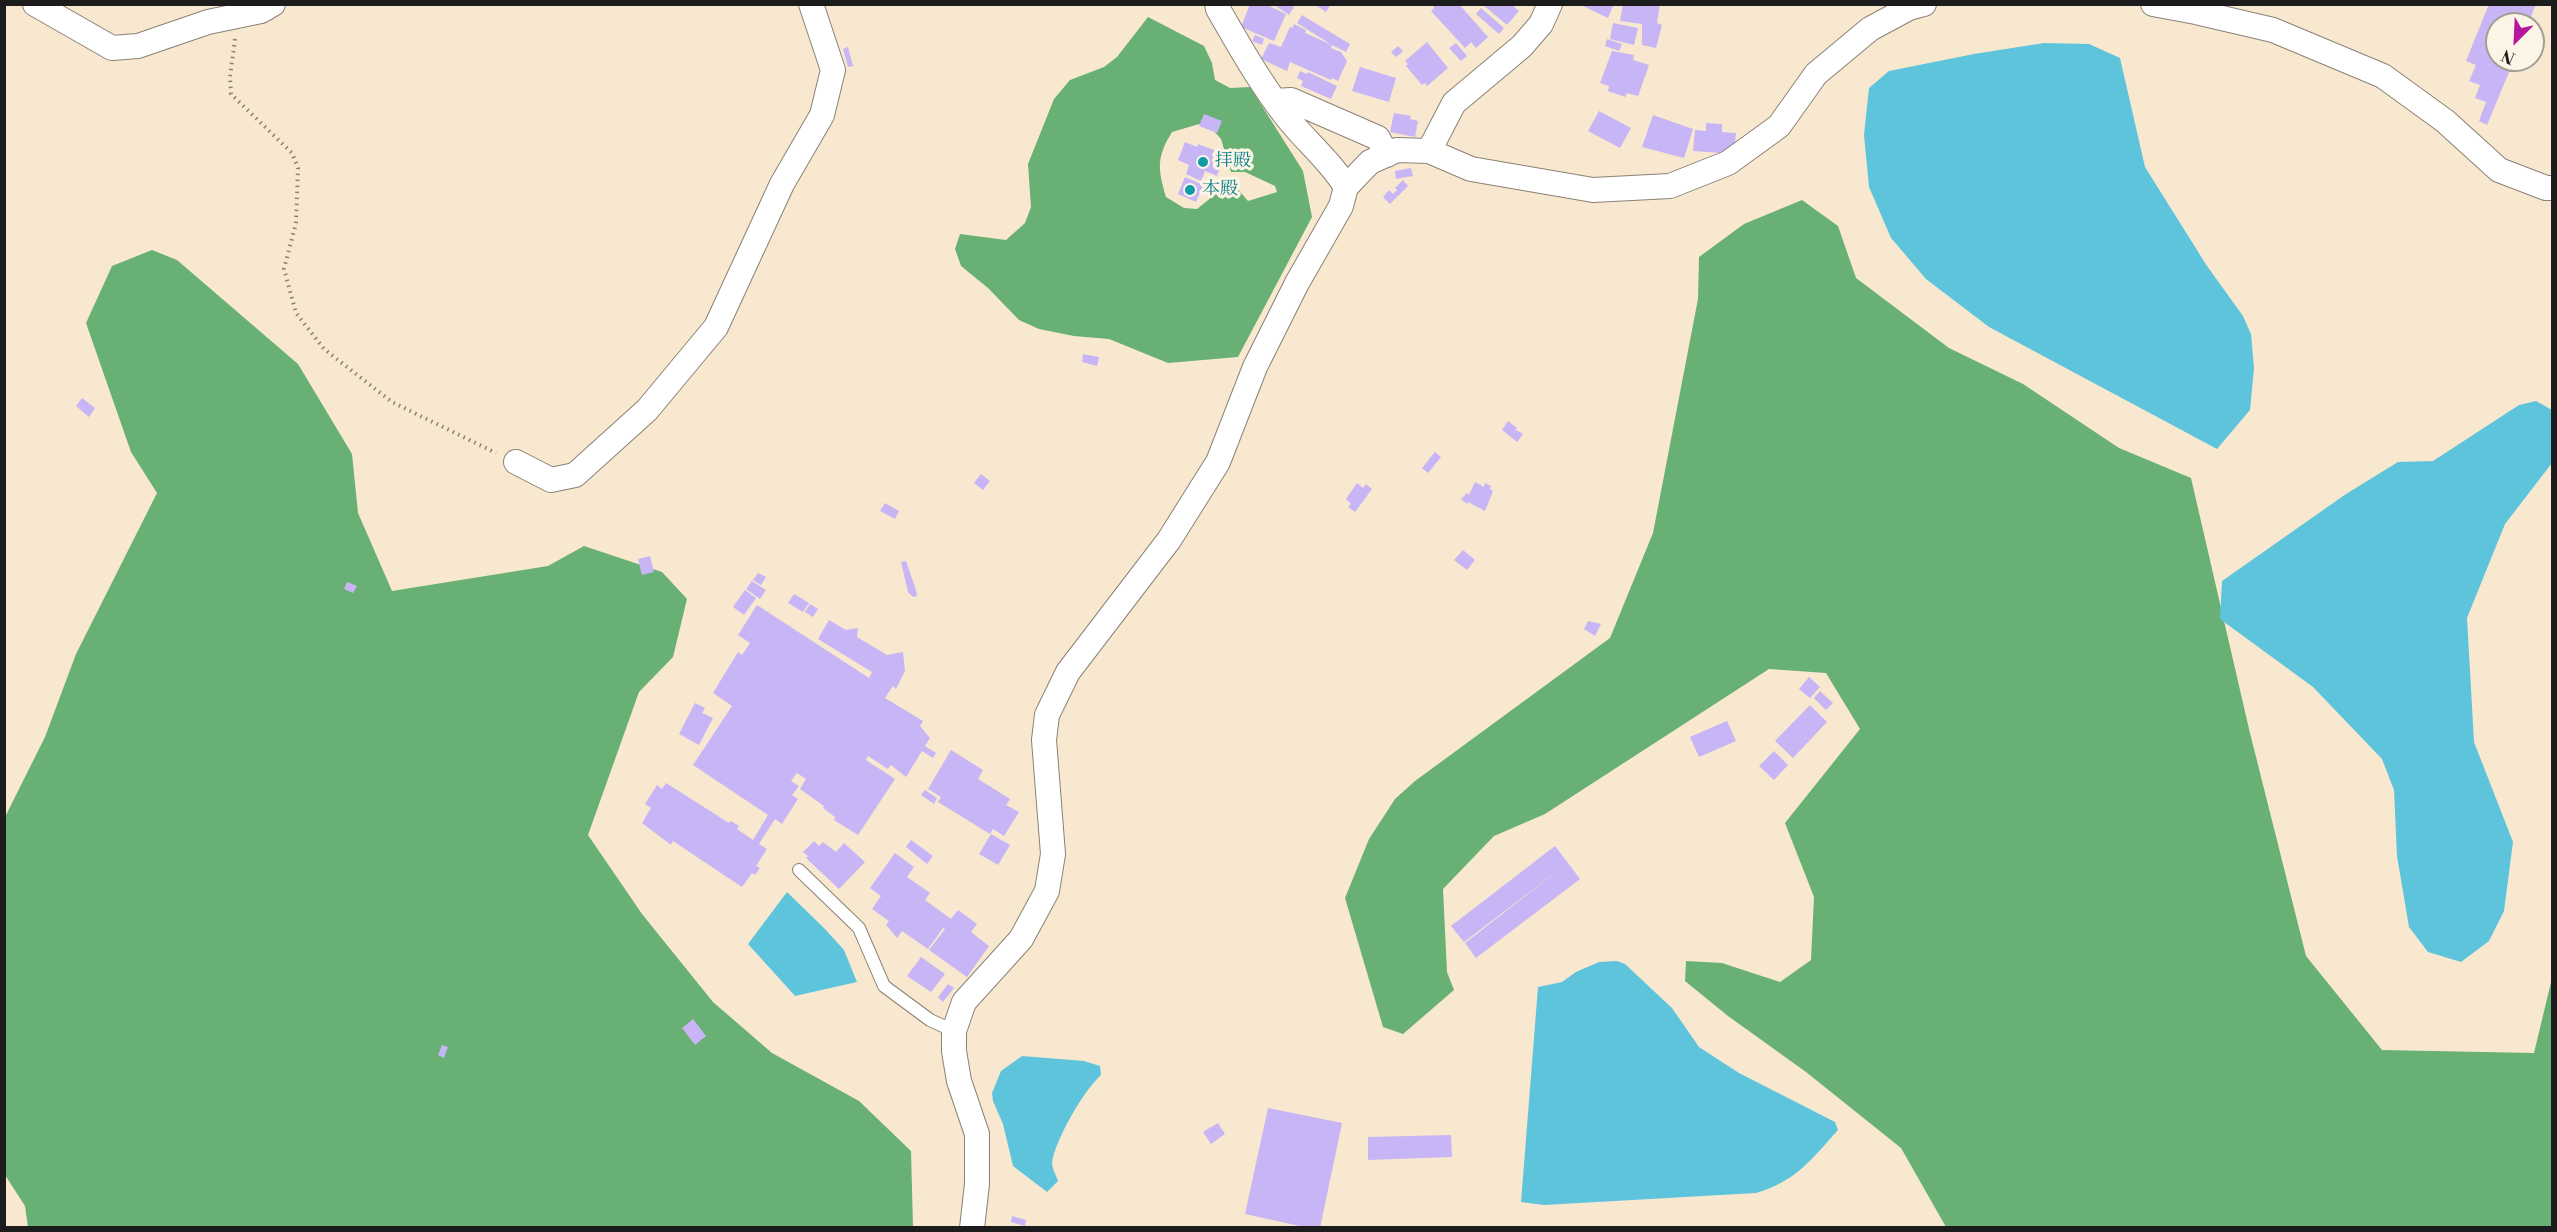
<!DOCTYPE html>
<meta charset="utf-8">
<style>
body{margin:0}
#map{position:relative;width:2557px;height:1232px;overflow:hidden;background:#f8e8d0;font-family:"Libre Bodoni",serif}
canvas{display:block}
.frame{position:absolute;inset:0;border:6px solid #1c1c1c;pointer-events:none}
.north{position:absolute;left:2485px;top:12px;width:60px;height:60px;box-sizing:border-box;background:#fcf5e5;border:2px solid #a29e95;border-radius:50%;rotate:204deg;font-size:16px;font-weight:700;line-height:24px;text-align:center;color:#1c1c1c}
.north::after{content:'';display:block;margin:auto;width:21px;height:27px;background:#b5179e;clip-path:polygon(50% 0,100% 100%,50% 72%,0 100%)}
</style>
<div id="map">
<canvas width="2557" height="1232"></canvas>
<div class="frame"></div>
<div class="north">N</div>
</div>
<script>
const context = document.querySelector('canvas').getContext('2d');
context.lineJoin = 'round';
function paint(path, color) { context.fillStyle = color; context.fill(path, 'evenodd'); }
function strokePath(path, color, width, dash) { context.strokeStyle = color; context.lineWidth = width; context.lineCap = dash ? 'butt' : 'round'; context.setLineDash(dash || []); context.stroke(path); }
function drawText(font, color, halo, rows, align = 'center') {
  context.font = font + ' "Libre Bodoni","Noto Serif JP",serif'; context.lineWidth = 6; context.setLineDash([]); context.textBaseline = 'middle'; context.strokeStyle = halo; context.fillStyle = color; for (const [text, x, y, turn = 0] of rows) {
    context.save(); context.translate(x, y); context.rotate((+turn || 0) * Math.PI / 180); context.textAlign = isNaN(turn) ? turn : align; if (halo) context.strokeText(text, 0, 0); context.fillText(text, 0, 0); context.restore();
  }
}
paint(new Path2D(`
 M1148,17L1204,46L1212,63L1215,80L1230,88L1250,87L1303,171L1312,217L1238,357L1168,363L1109,339L1074,336L1039,329L1019,320L988,288L961,266L955,249L960,234L1006,240L1025,223L1031,207L1028,164L1054,99L1070,80L1104,67L1117,57ZM1206,122L1221,139L1231,172H1245L1275,186L1277,192L1248,201L1235,186L1228,184L1197,209L1184,208L1166,197C1158,169 1156,158 1172,132Z
 M1802,200L1838,226L1856,278L1949,348L2023,384L2119,448L2191,478L2249,729L2306,956L2382,1050L2534,1053L2552,978V1227H1946L1901,1148L1806,1072L1728,1016L1685,981L1686,961L1722,963L1780,982L1811,960L1814,897L1785,823L1860,729L1826,673L1769,669L1545,814L1494,836L1443,889L1447,972L1454,990L1403,1034L1383,1027L1345,898L1369,839L1395,799L1415,781L1610,638L1653,533L1698,299L1699,257L1744,224Z
 M152,250L177,260L298,364L352,454L358,513L392,591L548,566L584,546L662,572L687,599L673,657L639,692L588,835L642,914L713,1002L772,1053L859,1101L911,1151L913,1227H28L25,1206L5,1175L4,819L45,737L76,654L157,493L131,452L86,323L112,266Z`), '#69b075');
paint(new Path2D(`
 M2044,43L2089,44L2120,58L2145,167L2207,266L2243,316L2251,334L2254,368L2250,410L2217,449L1989,327L1926,279L1891,238L1869,187L1864,135L1869,88L1889,71L1974,54Z
 M2536,401L2552,410V463L2505,524L2467,618L2474,742L2513,842L2504,911L2489,941L2461,962L2428,952L2409,927L2397,856L2394,790L2382,759L2313,687L2220,619L2222,581L2346,494L2398,462L2433,461L2519,405Z
 M787,892L825,929L844,950L857,982L795,996L748,944Z
 M1617,961L1625,964L1672,1008L1699,1047L1739,1073L1835,1122L1838,1130C1812,1159 1795,1182 1756,1193L1544,1205L1521,1202L1538,987L1562,982L1576,972L1599,962Z
 M1022,1056L1084,1061L1100,1066L1101,1075C1084,1090 1055,1140 1052,1163C1052,1168 1056,1175 1058,1181L1047,1192L1013,1166L1003,1124L993,1101L992,1093L1001,1071Z`), '#5ec4dc');
paint(new Path2D(`
 M1250,4H1265L1286,14L1274,41L1241,27Z
 M1273,4H1290L1294,7L1289,15Z
 M1314,4H1331L1326,12Z
 M1433,4H1459L1488,37L1476,48L1471,42L1465,48L1431,11L1434,8Z
 M1482,4H1517L1514,7L1519,11L1507,25Z
 M1579,4H1614L1608,18Z
 M1623,4H1660L1657,23L1662,25L1656,48L1642,45V24L1620,21Z
 M2489,4H2536L2528,24H2497V60H2514L2487,125L2479,121L2486,102L2475,98L2480,85L2469,81L2476,65L2466,61Z
 M1481,8L1504,28L1499,34L1476,14Z
 M1302,15L1350,44L1346,52L1332,45L1331,48L1341,52L1347,61L1338,81L1332,78L1331,80L1290,62L1287,71L1261,59L1269,43L1281,47L1290,27L1293,28L1294,24L1306,30L1305,33L1332,45L1297,23Z
 M1613,23L1638,28L1634,45L1610,39Z
 M1255,35L1264,39L1262,45L1252,41Z
 M1607,39L1622,44L1619,51L1605,46Z
 M1427,42L1448,68L1427,86L1425,83L1422,85L1406,66L1408,64L1405,61Z
 M1456,43L1467,56L1461,61L1449,48Z
 M1398,46L1403,51L1396,57L1391,52Z
 M848,47L853,66L848,67L843,49Z
 M1612,51L1634,55L1633,60L1649,65L1638,96L1627,93L1625,97L1608,91L1609,86L1600,83Z
 M1360,67L1396,78L1389,102L1352,91Z
 M1300,71L1307,74L1308,72L1337,86L1331,99L1301,86L1303,81L1297,78Z
 M1599,111L1631,128L1620,148L1588,131Z
 M1394,113L1411,116L1410,119L1418,121L1415,137L1390,132Z
 M1204,114L1222,121L1217,133L1199,126Z
 M1653,115L1693,129L1684,158L1642,147Z
 M1706,123L1722,124V132L1736,133L1734,154L1693,151L1695,130L1706,131Z
 M1185,142L1197,147L1198,144L1214,150L1213,154L1224,158L1217,176L1205,171L1201,181L1186,174L1189,165L1178,160Z
 M1411,168L1413,176L1396,179L1395,171Z
 M1185,177L1203,185L1196,202L1178,194Z
 M1403,180L1408,186L1390,204L1383,197L1389,190L1393,194L1397,190L1395,188Z
 M1083,354L1099,357L1097,366L1082,362Z
 M82,398L95,408L89,417L76,406Z
 M1508,421L1517,428L1512,435L1516,430L1523,434L1517,442L1502,430Z
 M1435,452L1441,457L1428,473L1422,468Z
 M981,474L990,481L983,490L974,483Z
 M1475,482L1484,487L1485,483L1491,486L1490,489L1493,491L1485,511L1468,502L1467,504L1461,499L1467,493L1469,495Z
 M1357,483L1363,488L1366,484L1372,489L1355,512L1348,507L1351,504L1346,499Z
 M885,503L899,511L895,519L880,511Z
 M1463,550L1475,560L1467,570L1454,560Z
 M650,556L654,572L642,575L638,559Z
 M906,561L916,590L917,596L913,597L908,592L901,562Z
 M758,573L766,577L761,585L753,580Z
 M752,581L766,590L760,599L746,589Z
 M347,582L357,586L353,593L344,589Z
 M745,590L756,598L744,615L733,607Z
 M794,594L809,603L803,612L788,603Z
 M810,604L818,609L813,617L805,612Z
 M757,605L869,678L872,672L818,639L829,620L846,630L858,628L857,637L887,655L903,652L905,671L896,689L893,686L885,698L923,721L920,726L930,738L925,746L936,753L933,758L922,751L906,777L891,765L888,769L868,756L866,760L895,779L858,835L834,820L835,817L823,808L824,806L800,789L806,779L797,773L791,781L799,786L792,795L798,799L782,824L775,819L759,844L767,849L756,866L760,868L755,875L752,873L742,887L673,841L671,845L642,823L651,808L645,804L657,785L662,789L666,783L729,823L731,821L739,826L737,829L753,840L768,815L693,765L732,706L713,693L738,652L742,655L750,643L738,635Z
 M1588,621L1601,624L1595,636L1584,629Z
 M1809,677L1820,687L1810,698L1799,689Z
 M1820,691L1833,703L1826,710L1814,698Z
 M695,703L705,708L702,713L713,718L699,745L679,734Z
 M1810,705L1827,722L1793,758L1775,741Z
 M1727,721L1736,741L1699,757L1690,737Z
 M951,750L983,770L978,779L1010,799L1006,805L1019,812L1004,836L993,829L990,834L938,802L941,797L928,789Z
 M1774,751L1788,765L1774,780L1759,766Z
 M925,790L937,798L934,804L921,795Z
 M991,834L1010,845L998,865L979,854Z
 M911,840L933,856L927,864L906,847Z
 M814,841L819,846L823,842L836,852L844,843L865,862L839,889L806,858L808,856L803,852Z
 M1555,846L1568,863L1464,942L1451,926Z
 M895,853L914,867L907,877L930,893L925,900L951,919L958,910L977,924L971,932L989,946L967,977L929,950L945,929L943,928L928,949L902,931L897,938L886,925L889,921L872,909L881,896L870,888Z
 M1568,863L1580,879L1476,958L1465,943Z
 M921,957L945,974L931,992L907,976Z
 M948,984L954,988L943,1002L938,997Z
 M693,1019L706,1036L695,1045L682,1028Z
 M442,1045L448,1047L444,1058L438,1055Z
 M1268,1108L1342,1123L1320,1228H1309L1245,1214Z
 M1218,1123L1225,1134L1211,1144L1203,1132Z
 M1451,1135L1452,1157L1368,1160V1137Z
 M1012,1216L1026,1220L1025,1226L1011,1222Z`), '#c7b5f5');
const service = new Path2D(`
 M799,870L859,928L884,986L930,1020L954,1031`);
const minor = new Path2D(`
 M35,4L112,48L138,46L208,22L261,11L273,4
 M1217,4L1218,9C1239,45 1260,83 1286,116C1305,141 1330,160 1346,187
 M2153,4L2196,12L2273,30L2383,76L2445,121L2499,170L2546,188H2552
 M1275,101L1291,100L1378,138L1387,155
 M1429,151L1454,103L1522,46L1541,24L1550,4
 M516,462L551,480L575,475L647,410L716,327L782,184L822,115L833,70L811,4
 M972,1228L977,1184V1134L959,1081L954,1051V1031L964,1002L1021,939L1047,891L1053,854L1044,740L1047,715L1068,672L1169,540L1218,462L1255,367L1297,283L1341,206L1346,187L1370,162L1397,150L1429,151L1471,169L1593,190L1670,186L1728,163L1779,126L1816,74L1870,29L1909,8L1924,4`);
strokePath(service, '#8a8276', 14);
strokePath(minor, '#8a8276', 26);
strokePath(new Path2D(`
 M235,39L230,77L231,94L292,153L298,168L296,223L284,269L296,313L324,349L392,402L496,453`), '#8a8276', 4, [1.5, 4.5]);
strokePath(service, '#fff', 12);
strokePath(minor, '#fff', 24);
for (const [x, y, r, color] of [
 [1203,162,6,"#0f9aa8"],
 [1190,190,6,"#0f9aa8"]
]) { const dot = new Path2D(); dot.arc(x, y, r, 0, 2 * Math.PI); context.fillStyle = color; context.fill(dot); strokePath(dot, '#fcf5e5', 2); }
drawText('18px', '#0d838f', '#fcf5e5', [
 ["拝殿",1215,162],
 ["本殿",1202,190]
], 'left');
</script>
